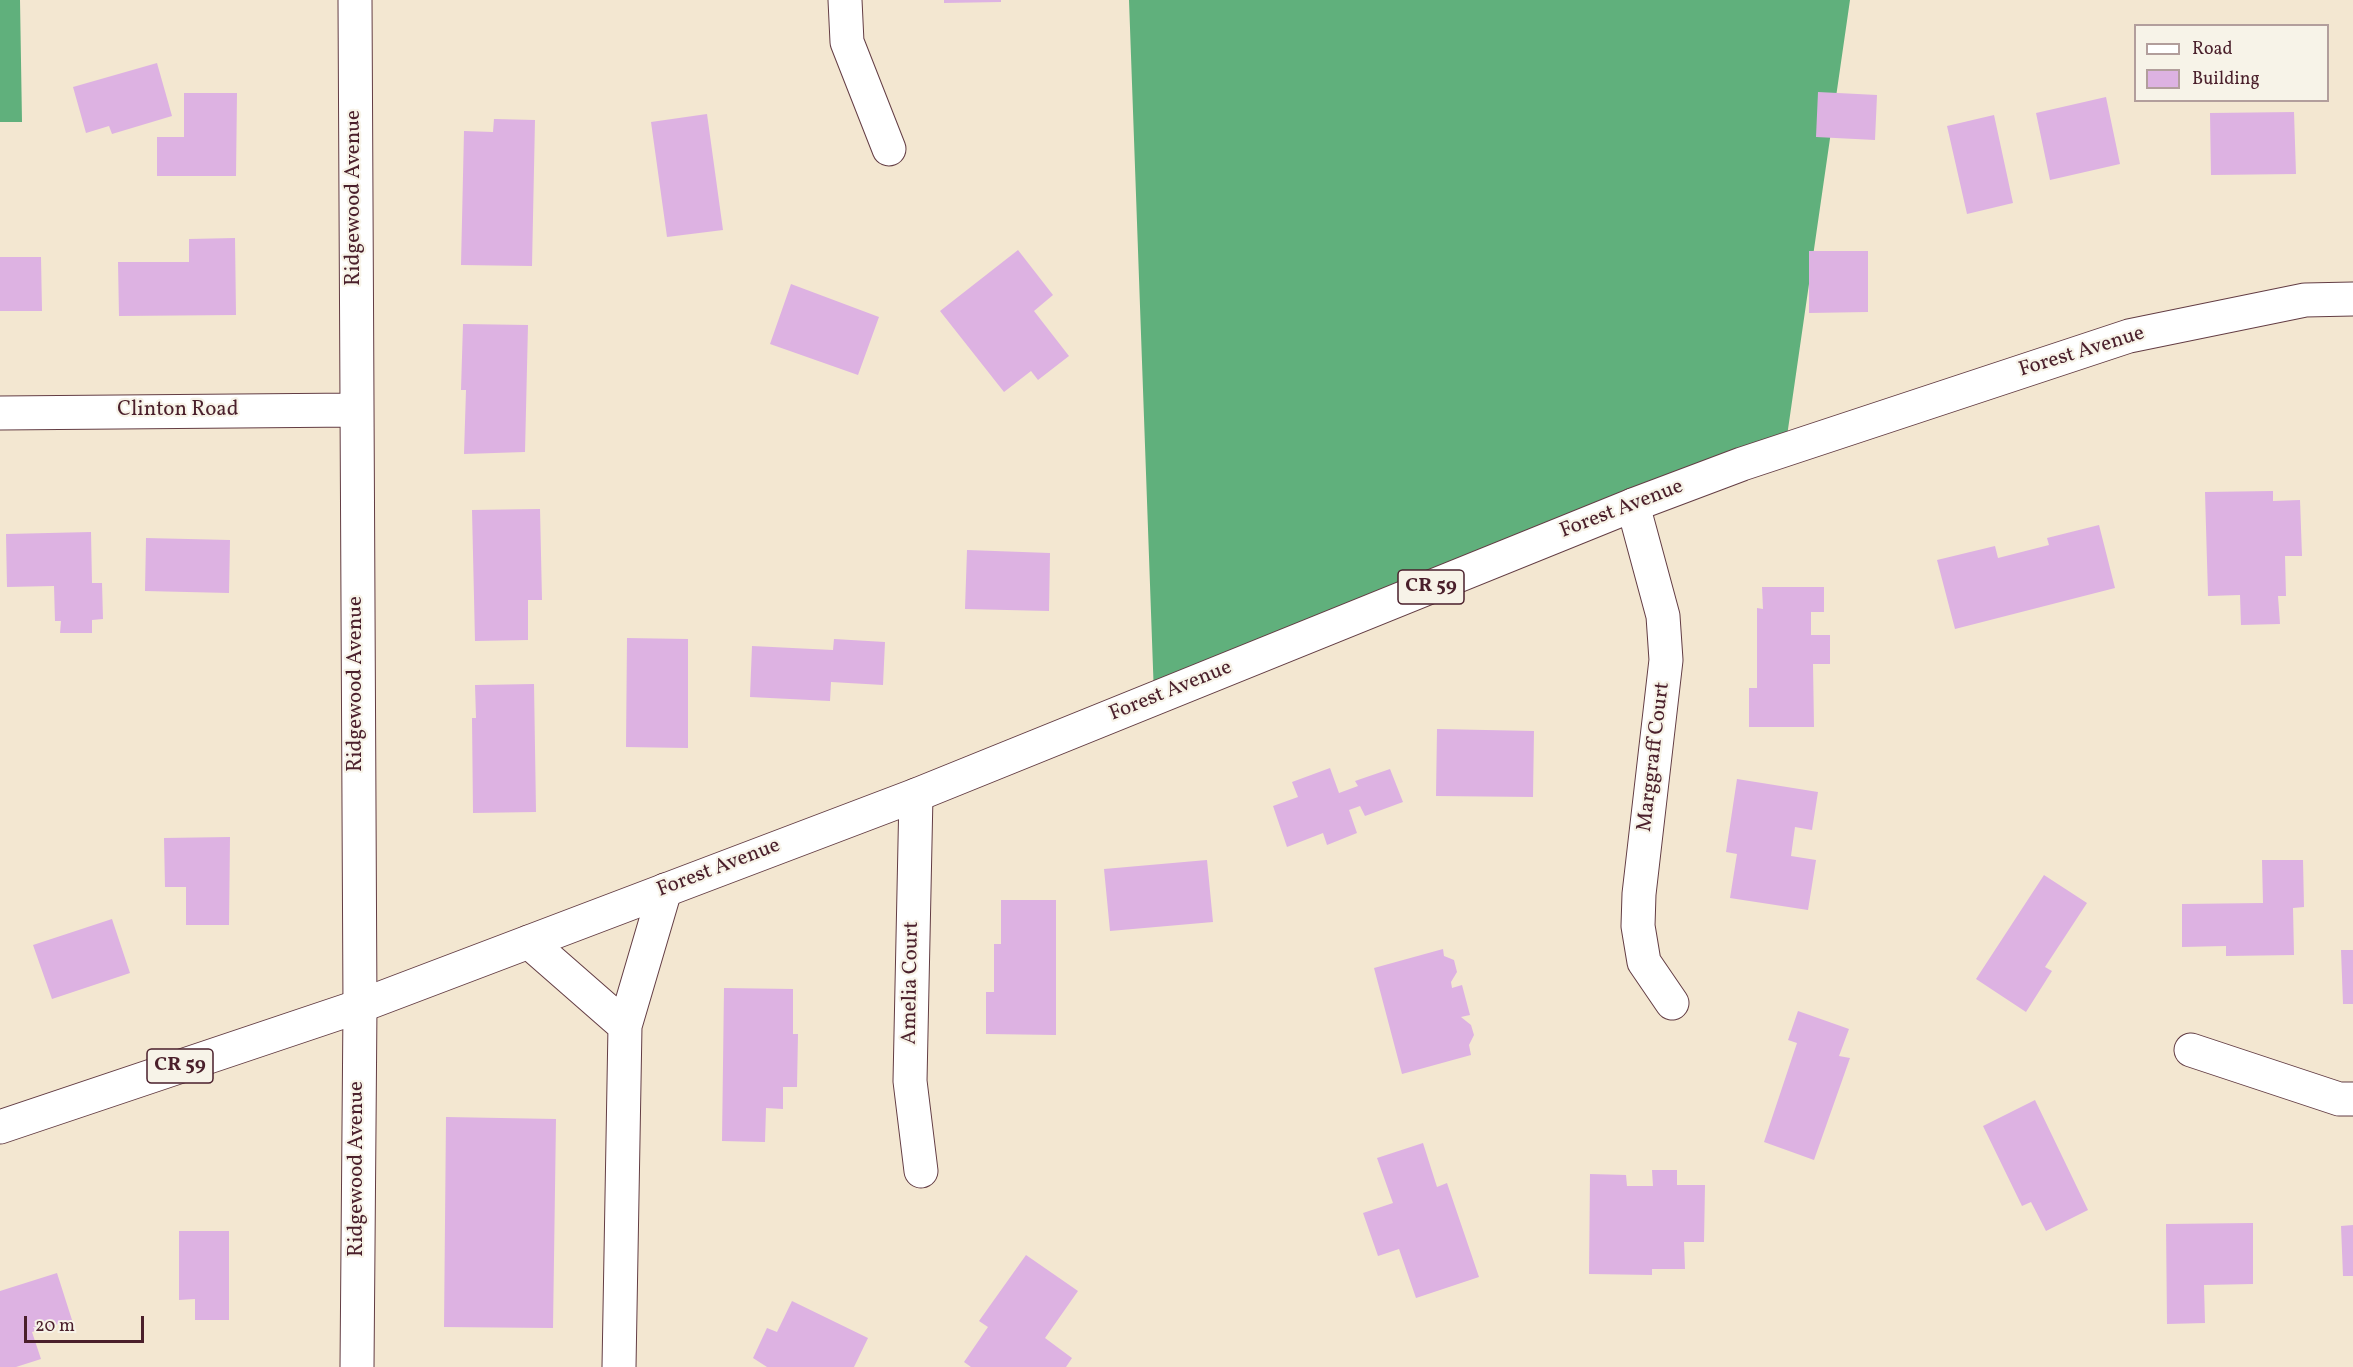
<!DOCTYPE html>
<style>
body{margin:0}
#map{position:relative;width:2353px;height:1367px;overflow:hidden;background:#f3e7d1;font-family:Vollkorn,serif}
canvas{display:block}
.legend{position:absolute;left:2134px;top:24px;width:195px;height:78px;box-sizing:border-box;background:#f7f3e8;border:2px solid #b29e9c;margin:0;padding:8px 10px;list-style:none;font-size:18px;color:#4a1f2b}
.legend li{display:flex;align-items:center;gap:12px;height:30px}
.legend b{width:30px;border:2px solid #b29e9c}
.scale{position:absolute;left:24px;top:1316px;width:120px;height:27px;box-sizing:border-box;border:3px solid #4a1f2b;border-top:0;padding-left:8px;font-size:18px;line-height:21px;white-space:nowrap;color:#4a1f2b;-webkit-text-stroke:4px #f7f3e8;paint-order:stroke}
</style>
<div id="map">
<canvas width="2353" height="1367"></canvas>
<ul class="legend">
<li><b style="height:8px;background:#fff"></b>Road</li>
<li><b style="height:16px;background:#ddb2e2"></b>Building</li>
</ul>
<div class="scale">20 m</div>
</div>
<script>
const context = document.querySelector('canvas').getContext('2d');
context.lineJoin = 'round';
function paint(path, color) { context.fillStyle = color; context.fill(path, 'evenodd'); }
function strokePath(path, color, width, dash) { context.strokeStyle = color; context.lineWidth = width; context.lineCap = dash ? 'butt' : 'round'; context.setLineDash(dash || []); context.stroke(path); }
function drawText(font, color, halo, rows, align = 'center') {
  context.font = font + ' Vollkorn,serif'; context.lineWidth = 4.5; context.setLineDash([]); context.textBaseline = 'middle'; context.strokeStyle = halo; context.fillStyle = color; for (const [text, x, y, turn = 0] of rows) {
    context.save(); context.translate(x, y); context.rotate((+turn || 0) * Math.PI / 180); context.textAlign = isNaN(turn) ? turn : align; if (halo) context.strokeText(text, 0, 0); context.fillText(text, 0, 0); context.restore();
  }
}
paint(new Path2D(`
 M0,0H20L22,122H0Z
 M1129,0H1850L1785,450L1154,696Z`), '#60b07c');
paint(new Path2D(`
 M944,0H1001V2L944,3Z
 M157,63L172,116L112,134L109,126L86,133L73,87Z
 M1818,92L1877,95L1875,140L1816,137Z
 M184,93H237L236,176H157V137H184Z
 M2106,97L2120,164L2050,180L2036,113Z
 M2294,112L2296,174L2211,175L2210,113Z
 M707,114L723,230L667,237L651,122Z
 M1994,115L2013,203L1967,214L1947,126Z
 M494,119L535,120L532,266L461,265L464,131L493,132Z
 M235,238L236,315L119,316L118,262H189V239Z
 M1018,250L1053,295L1034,311L1069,356L1038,380L1031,371L1004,392L940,311Z
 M1809,251H1868V312L1809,313Z
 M0,257H41L42,311H0Z
 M791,284L879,317L858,375L770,344Z
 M463,324L528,325L525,452L464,454L466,390H461Z
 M2273,491V501L2300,500L2302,556H2285L2286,596H2278L2280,624L2241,625L2240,595L2208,596L2205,492Z
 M540,509L542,600H528V640L475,641L472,510Z
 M2099,525L2115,588L1955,629L1937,560L1995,546L1998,558L2049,545L2047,538Z
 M91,532L92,583H102L103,619L92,620V633H60L61,621H55L54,586L7,587L6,534Z
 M146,538L230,540L229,593L145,591Z
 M967,550L1050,553L1049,611L965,609Z
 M1762,587H1824V612H1811V635H1830V664H1813L1814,727H1749V688H1757V608L1763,609Z
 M627,638L688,639V748L626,747Z
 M834,639L885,642L883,685L831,682L830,701L750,697L752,646L833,650Z
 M534,684L536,812L473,813L472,718H476L475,685Z
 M1437,729L1534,731L1533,797L1436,796Z
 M1330,768L1339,793L1358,786L1355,781L1390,769L1403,802L1365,816L1360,806L1349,810L1357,833L1327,845L1323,833L1287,847L1273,806L1298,797L1292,782Z
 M1737,779L1818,792L1812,830L1795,827L1791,856L1816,860L1808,910L1730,898L1737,854L1726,852Z
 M230,837L229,925H186V887H165L164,838Z
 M1207,860L1213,922L1110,931L1104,869Z
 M2262,860H2303L2304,907L2293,908L2294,955L2226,956V946L2182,947V904L2263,903Z
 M2044,875L2087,903L2045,967L2052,971L2026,1012L1976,979Z
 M1001,900H1056V1035L986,1034V992H994V944H1001Z
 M112,919L130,973L52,999L33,945Z
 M1443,949L1444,956L1454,960L1457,972L1451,982L1452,988L1462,985L1470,1015L1461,1017L1471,1025L1474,1035L1469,1045L1471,1055L1402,1074L1374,968Z
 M2341,950H2353V1004H2343Z
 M724,988L793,989V1034H798L797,1087H783V1109L766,1108L765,1142L722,1141Z
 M1798,1011L1849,1029L1839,1056L1850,1058L1814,1160L1764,1142L1797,1043L1788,1040Z
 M2035,1100L2088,1210L2046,1231L2031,1202L2022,1206L1983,1126Z
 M446,1117L556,1119L553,1328L444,1327Z
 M1423,1143L1437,1187L1447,1183L1479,1277L1416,1298L1399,1249L1378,1256L1363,1213L1393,1203L1377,1158Z
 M1652,1170H1677V1185H1705L1704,1242H1684L1685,1269H1652V1275L1589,1274L1590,1174L1626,1175L1627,1186H1653Z
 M2253,1223V1284L2204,1285L2205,1323L2167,1324L2166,1224Z
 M2353,1225V1276H2343L2341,1226Z
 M179,1231H229V1320H195V1299L179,1300Z
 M1026,1255L1078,1291L1045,1338L1072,1358L1066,1367H971L964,1362L988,1327L979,1321Z
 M57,1273L72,1320L32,1332L41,1359L16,1367H0V1291Z
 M792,1301L868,1338L854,1367H767L753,1358L767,1328L777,1332Z`), '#ddb2e2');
const minor = new Path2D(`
 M355,0L360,1006L357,1367
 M845,0L847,42L889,149
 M0,413L356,410
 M1633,505L1663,616L1666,660L1639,894L1638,926L1644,962L1672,1003
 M916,795L910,1081L921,1171
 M529,942L625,1026
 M2191,1050L2339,1099H2353
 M619,1367L625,1026L665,890`);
const major = new Path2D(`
 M0,1127L360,1006L916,795L1633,505L1742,464L2129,336L2305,300L2353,299`);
strokePath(minor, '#633d44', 35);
strokePath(major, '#633d44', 35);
strokePath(minor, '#fff', 33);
strokePath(major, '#fff', 33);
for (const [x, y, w] of [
 [1431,587,66],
 [180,1066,66]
]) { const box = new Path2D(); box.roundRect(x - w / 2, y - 17, w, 34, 4.5); context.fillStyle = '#f7f3e8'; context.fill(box); strokePath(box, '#4a1f2b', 1.5); }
drawText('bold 20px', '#4a1f2b', null, [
 ["CR 59",1431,587],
 ["CR 59",180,1066]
]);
drawText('21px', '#4a1f2b', '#f7f3e8', [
 ["Ridgewood Avenue",355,198,-90],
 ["Forest Avenue",2082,353,-17],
 ["Clinton Road",178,411],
 ["Forest Avenue",1622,510,-21],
 ["Ridgewood Avenue",357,684,-90],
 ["Forest Avenue",1171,692,-22],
 ["Marggraff Court",1655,757,-83],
 ["Forest Avenue",719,869,-21],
 ["Amelia Court",912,983,-89],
 ["Ridgewood Avenue",358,1169,-90]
]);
</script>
